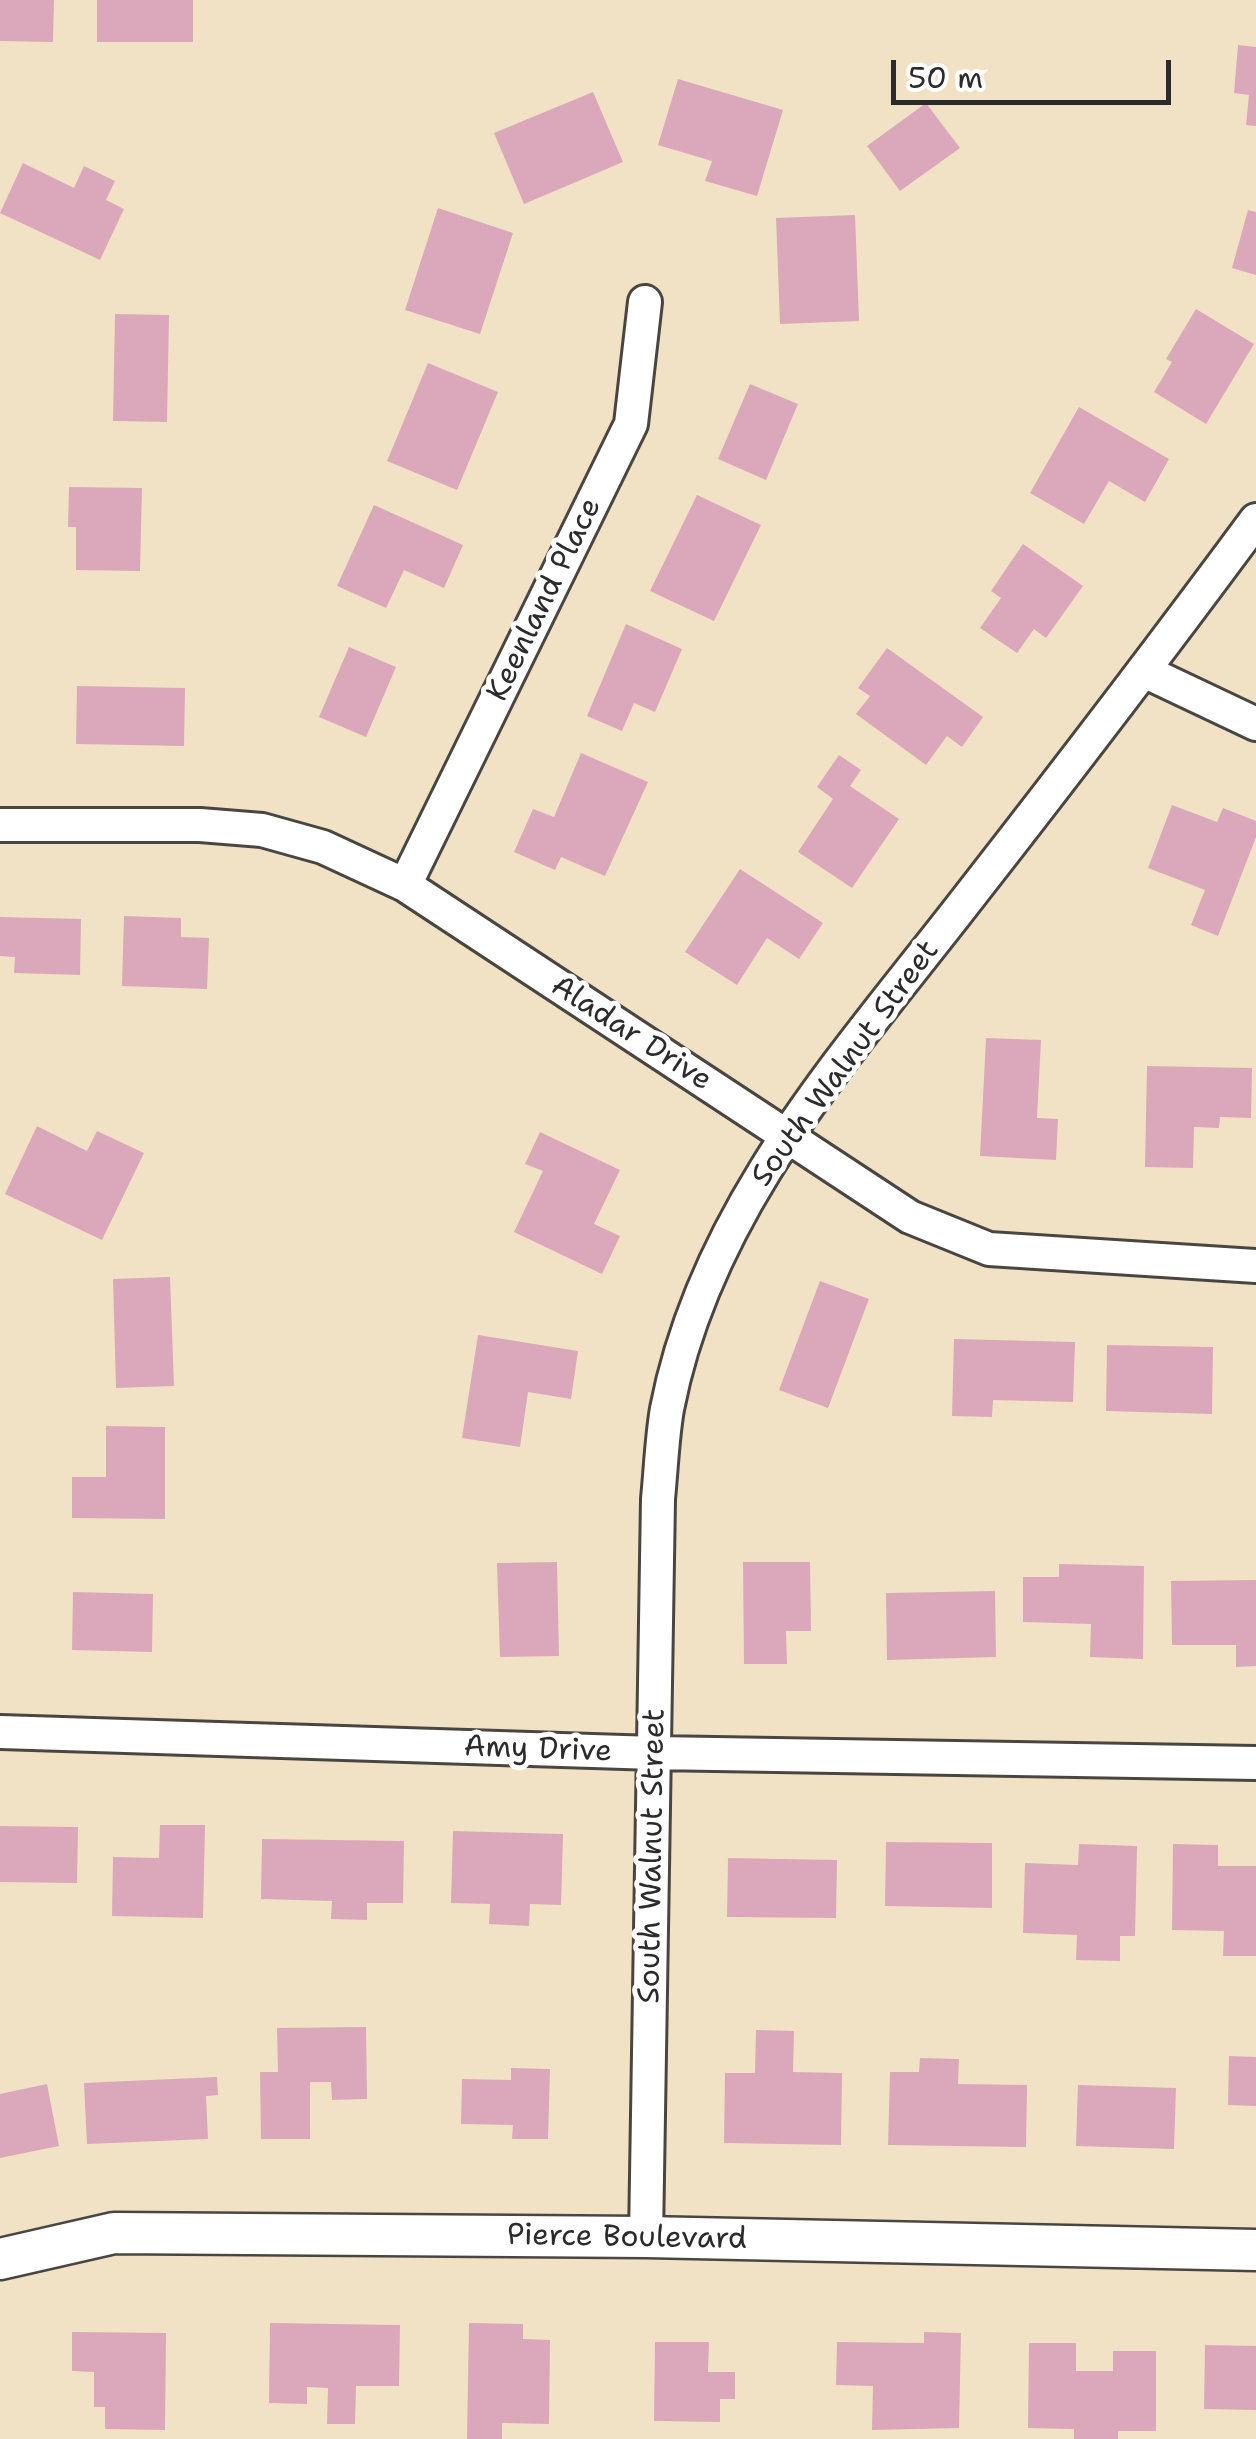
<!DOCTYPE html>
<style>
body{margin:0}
#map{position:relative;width:1256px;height:2439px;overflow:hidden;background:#f2e2c5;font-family:"Shantell Sans",sans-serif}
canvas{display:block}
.scale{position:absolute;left:891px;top:60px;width:280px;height:45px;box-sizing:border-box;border:5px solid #2b2b2b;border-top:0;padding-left:12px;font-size:30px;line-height:35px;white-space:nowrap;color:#2b2b2b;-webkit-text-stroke:8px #fff;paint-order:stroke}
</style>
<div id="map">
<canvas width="1256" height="2439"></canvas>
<div class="scale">50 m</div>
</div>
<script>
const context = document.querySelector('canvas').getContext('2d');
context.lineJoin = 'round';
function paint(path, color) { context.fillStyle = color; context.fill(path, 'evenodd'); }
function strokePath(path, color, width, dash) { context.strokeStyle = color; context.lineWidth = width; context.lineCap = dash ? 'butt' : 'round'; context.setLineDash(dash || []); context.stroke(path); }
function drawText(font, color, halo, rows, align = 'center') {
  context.font = font + ' "Shantell Sans",sans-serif'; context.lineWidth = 10; context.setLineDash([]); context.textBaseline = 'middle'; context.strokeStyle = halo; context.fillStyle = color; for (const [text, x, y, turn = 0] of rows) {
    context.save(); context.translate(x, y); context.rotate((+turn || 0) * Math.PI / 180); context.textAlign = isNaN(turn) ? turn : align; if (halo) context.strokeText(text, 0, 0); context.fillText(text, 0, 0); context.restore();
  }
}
paint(new Path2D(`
 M0,0H54L53,42L0,41Z
 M97,0H193V42H97Z
 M1238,45L1256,47V126L1246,125L1249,95L1234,93Z
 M678,79L783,110L757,196L705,181L712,161L658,145Z
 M593,92L623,162L524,204L494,133Z
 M926,103L960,148L900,191L867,146Z
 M23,163L74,188L84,166L115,181L106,200L124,209L100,260L0,213Z
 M438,208L513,233L480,334L405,310Z
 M1248,210L1256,212V275L1232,268Z
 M855,215L859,321L780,324L776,218Z
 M1196,309L1254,344L1206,424L1154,392L1172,362L1166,359Z
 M115,314L169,315L167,422L113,421Z
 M428,363L498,392L457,490L387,461Z
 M750,384L798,404L766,480L718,459Z
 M1079,407L1169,459L1145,502L1109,481L1084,524L1030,493Z
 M69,487L142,488L140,571L76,570V527H68Z
 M697,495L761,525L714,621L650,591Z
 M374,505L463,545L444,588L404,570L386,608L337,586Z
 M1023,544L1083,586L1046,638L1034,629L1017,653L980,628L1001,598L991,591Z
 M626,624L682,649L655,712L634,703L622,731L587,716Z
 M349,647L396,667L366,737L319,717Z
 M887,648L983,717L962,747L947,736L926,765L856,714L870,696L858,688Z
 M77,686L185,688L184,746L76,744Z
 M581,753L648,782L605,876L561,857L555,870L514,852L533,809L554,817Z
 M839,755L861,770L850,786L899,819L852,888L798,852L833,799L817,787Z
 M1172,805L1217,822L1223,808L1256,821V837L1218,936L1191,925L1205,890L1148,868Z
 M740,869L823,923L799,959L767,938L737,985L685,952Z
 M124,916L181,918V937L209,938L207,989L122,986Z
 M0,917L81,919L80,975L14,973L15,957L0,956Z
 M986,1038L1041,1040L1037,1118L1058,1119L1056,1160L980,1156Z
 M1147,1066L1252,1068L1251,1118L1220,1117L1219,1128L1194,1127L1193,1168L1145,1167Z
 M37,1126L87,1151L97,1131L144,1153L102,1240L5,1194Z
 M540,1132L620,1170L594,1224L620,1236L602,1274L514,1232L543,1171L525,1164Z
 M170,1277L174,1386L116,1388L113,1279Z
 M820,1281L869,1299L828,1408L779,1390Z
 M478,1335L578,1351L571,1399L528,1392L520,1447L462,1438Z
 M954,1339L1075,1342L1073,1402L993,1400L992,1417L952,1416Z
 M1107,1345L1213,1347L1212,1414L1106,1411Z
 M106,1426L165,1427V1519L72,1518V1477H106Z
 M557,1562L559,1656L500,1657L497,1563Z
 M743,1562H810L811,1631H786L787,1664H744Z
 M1059,1564L1144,1566L1143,1659L1090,1657L1091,1624L1023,1622V1577H1059Z
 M1256,1580V1666L1236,1667V1645H1172L1171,1581Z
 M995,1591L996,1657L887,1660L886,1593Z
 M73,1592L153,1594L152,1652L72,1650Z
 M160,1825H205L203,1918L112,1916L113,1857L159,1858Z
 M0,1826L78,1827L77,1883L0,1882Z
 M453,1831L563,1834L561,1905L530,1904L529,1926L489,1924L490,1904L451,1903Z
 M262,1839L404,1841L403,1903H367V1920L331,1919L332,1901L261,1899Z
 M886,1842L992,1843V1908L885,1906Z
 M1079,1844L1137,1846L1135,1936H1120V1961L1076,1960L1077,1935L1023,1933L1025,1863L1078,1865Z
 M1173,1844L1218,1845V1866H1256V1956H1223L1224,1931L1172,1930Z
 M728,1858L837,1860L836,1918L727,1917Z
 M366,2027L367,2099L332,2100L331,2082H310V2139H261L260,2072H278L277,2028Z
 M756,2030L794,2031L793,2072L842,2073L841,2145L724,2143L725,2073H755Z
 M1229,2056L1256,2057V2106L1228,2105Z
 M920,2058L959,2059L958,2084L1027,2085L1026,2147L888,2145L890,2072H919Z
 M511,2068L550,2069L548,2139H512L513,2125L461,2124L462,2079L511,2080Z
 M217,2077L218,2095L206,2096L208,2139L87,2144L84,2083Z
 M47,2084L59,2146L0,2158V2094Z
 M1078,2085L1176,2088L1174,2149L1076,2146Z
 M270,2323L400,2325L399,2386H356L355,2424H327L328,2388L307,2387V2404L269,2403Z
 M469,2323L523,2324V2339L550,2340L549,2424L502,2423V2439H467Z
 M72,2332L166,2333L165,2430L105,2429V2407H94V2372L72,2371Z
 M924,2332L961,2333L959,2428L872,2430L873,2386L836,2385L837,2342L924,2343Z
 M655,2342H709L708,2372H735V2399H720V2422L654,2421Z
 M1029,2343H1076V2371H1113V2351H1156V2431H1118V2439H1074V2429L1028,2428Z
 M1205,2345L1256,2346V2410L1204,2409Z`), '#daa8ba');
const minor = new Path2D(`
 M1144,671L1256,724
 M0,825H200L262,830L323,847L405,885L910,1217L989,1249L1256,1266
 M405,885L631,424L645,302
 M0,1732L655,1753L1256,1763
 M646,2237L658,1499C661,1469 662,1438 667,1409C706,1206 850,1051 972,893C1068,770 1163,646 1256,520`);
const tertiary = new Path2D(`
 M0,2259L114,2233L646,2237L1256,2250`);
strokePath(minor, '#494642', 38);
strokePath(tertiary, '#494642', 45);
strokePath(minor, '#fff', 32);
strokePath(tertiary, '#fff', 40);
drawText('30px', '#2b2b2b', '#fff', [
 ["Keenland Place",545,600,-64],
 ["Aladar Drive",631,1034,33],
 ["South Walnut Street",846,1064,-54],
 ["Amy Drive",538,1750,2],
 ["South Walnut Street",653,1856,-89],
 ["Pierce Boulevard",627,2238,1]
]);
</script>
